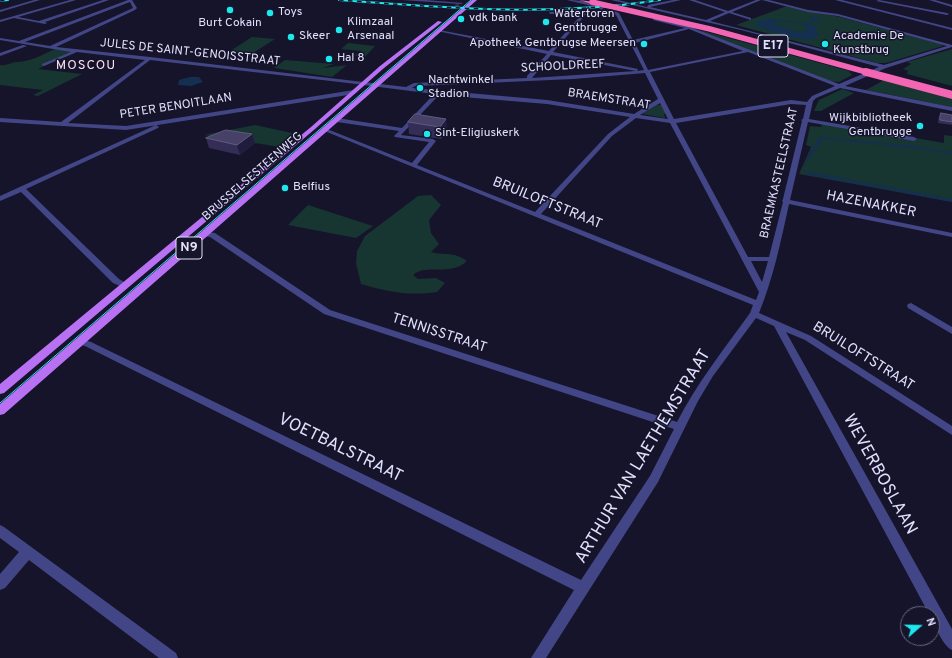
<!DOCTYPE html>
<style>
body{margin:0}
#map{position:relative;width:952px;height:658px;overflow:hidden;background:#16142b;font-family:Overpass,sans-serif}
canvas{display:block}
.north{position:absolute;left:900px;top:606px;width:40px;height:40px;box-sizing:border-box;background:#16142b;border:1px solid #67667f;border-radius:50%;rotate:70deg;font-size:11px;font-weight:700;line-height:16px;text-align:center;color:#e1e0fc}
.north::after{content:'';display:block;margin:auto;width:14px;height:18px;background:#1de8ec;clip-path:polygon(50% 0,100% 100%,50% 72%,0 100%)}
</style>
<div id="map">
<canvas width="952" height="658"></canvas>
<div class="north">N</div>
</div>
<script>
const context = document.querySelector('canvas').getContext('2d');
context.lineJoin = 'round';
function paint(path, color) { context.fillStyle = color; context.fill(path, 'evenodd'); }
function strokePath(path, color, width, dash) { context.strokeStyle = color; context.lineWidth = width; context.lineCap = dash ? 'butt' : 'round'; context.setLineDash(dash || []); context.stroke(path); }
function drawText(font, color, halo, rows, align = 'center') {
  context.font = font + ' Overpass,sans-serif'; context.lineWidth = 3; context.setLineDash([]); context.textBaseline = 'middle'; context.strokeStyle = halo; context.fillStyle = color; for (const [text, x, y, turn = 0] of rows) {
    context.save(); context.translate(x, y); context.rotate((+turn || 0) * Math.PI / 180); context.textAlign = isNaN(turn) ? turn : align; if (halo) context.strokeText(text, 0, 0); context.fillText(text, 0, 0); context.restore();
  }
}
paint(new Path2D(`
 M787,6L840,17L942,44L943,46L886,63H877L736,25Z
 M703,31L849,71L852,75L839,82L829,81L702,32Z
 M252,37L275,39L250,55L227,53Z
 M348,43L375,46L365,57L355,56L361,51L341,49Z
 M55,49L75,51L38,69L82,74L38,96L33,95L43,90L0,85V65C6,66 10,63 16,62C30,62 42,55 55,49Z
 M952,49V86L907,74L908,71L903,69L911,64L907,62Z
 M285,60L334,64L323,68L347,65L332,77L274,68Z
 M884,80L952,99V107L866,90Z
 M842,89L854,93L821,111H814L819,100Z
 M657,105H662L666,114H664L665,118L642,114Z
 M824,122L944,143V135L952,136V202L799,174L811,147L806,145L810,126L821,127L822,125L818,123Z
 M255,125L297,134L280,147L204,135Z
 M431,195L441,205L429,220L431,233L439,244L431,252C446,256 453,251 467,261C450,277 426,263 413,275L418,279L436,278L445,283L437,292C410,296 387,292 361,284L356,263L357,251L365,236L418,196Z
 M308,205L373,226L356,238L288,225Z`), '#173531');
paint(new Path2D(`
 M808,16L818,18L820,20L811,24L817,30L818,35L812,40C802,41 765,30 756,25L757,22C776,13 794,27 812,22L813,19ZM775,22L795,23L806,26L808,30L799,32L775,25L773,23Z
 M190,77H199L203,82L191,86L178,85L179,80Z
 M820,137L916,146L952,152V154L921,149L823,139L803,167L810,152Z
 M805,171L952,199V202L806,174L804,172Z`), '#142f4f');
strokePath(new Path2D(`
 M456,7L459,5`), '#34334a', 5, [5, 2.5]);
paint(new Path2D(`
 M34,0H40L0,12V10Z
 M70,0H76L18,17L39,21L103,0H109L45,22L47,23L45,24L14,18L0,22V20Z
 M128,0H132L137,8L135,10L56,47L150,57L406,87L414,83L527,78V76L547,54L437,31L439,30L549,51L583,13L550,14L549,12L602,10L596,7L567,0C579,0 593,2 603,8L602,10H611L619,13L633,40L685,28L653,20L654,18L685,25L839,84L879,67L741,30L611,0H618L647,7L648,5L673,0H681L650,7L706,20L725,12L689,0H695L728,11L756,0H761L732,12L751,18V20L729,13L710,21L884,65L947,46L838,16L808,12L762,0H769L808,10L838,14L952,45V47L886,68L845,86L952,107V111L840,88L816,98L813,101L809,119L914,137L917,139L914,141L808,122L790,200L952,233V237L789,204C781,241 773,279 759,313L811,336L952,426V435L805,340L786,332L952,629V650C944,647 932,623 932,614H929L774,326L756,318L713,376L698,401L658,482L546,658H531L574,590L85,346L77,344L75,342L77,340L80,339L91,342L581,580L650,476L674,429L324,314L210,237L202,236L201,234L205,232L215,233L330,310L677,422C697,383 724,349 750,313L753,305L322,130L327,129L412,163L429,142L395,137L394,136L399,131L337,122L334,120L337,118L402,128L434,94L348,83L150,60L68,123L126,126L354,90L357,92L354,94L126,130L0,122V118L61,122L145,60L77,52L44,66L42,65V64L71,52L0,40V38L19,41ZM130,2L133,8L50,46L25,42ZM610,12L616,15L644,70L637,71L638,69L553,52L587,13ZM689,29L743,51L648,70L635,43ZM748,52L835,86L812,96L807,102L791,100L674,119L650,72ZM551,55L636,71L532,78ZM645,73L658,99L634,114L547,100L412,88L415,86L440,85L573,79ZM439,95L547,104L630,117L608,134L535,212L417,165L436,141L433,139L401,135ZM660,103L668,119L640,115ZM791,104L806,105L803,119L801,120L802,121L783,199L782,201L783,202L769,257H748L676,123ZM636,118L670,123L759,292L756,300L541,214L612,136ZM751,261H768L762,282Z
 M402,0H426L463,3L461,4Z
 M835,0H842L952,28V30Z
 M879,0L947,13L949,14L947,15L876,1Z
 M929,0H935L952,5V7Z
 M23,45L27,46L0,56V53Z
 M156,125L159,127L158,128L26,189L119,279L129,285L128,287H122L113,283L21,192L0,201V196Z
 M911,303L952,327V334L908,308L907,306L908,304Z
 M0,525L4,527L176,653L178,658H159L29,560L5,588L0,590V574L19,552L0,538Z`), '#434686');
paint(new Path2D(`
 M472,0H477L4,414L0,415V404Z
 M438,21L442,22L384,68L315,129L4,393L0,394V384L311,127L380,66Z`), '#b871f3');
paint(new Path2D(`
 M579,0L595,2L592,4Z`), '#f266b4');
strokePath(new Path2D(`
 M0,403L471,0`), '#1de8ec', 1);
const rail = new Path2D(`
 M339,0C448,8 551,17 660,0
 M0,1L8,0`);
strokePath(rail, '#1de8ec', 2);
strokePath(rail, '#16142b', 1.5, [4.5]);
strokePath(new Path2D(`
 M592,2L710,29L870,73`), '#f266b4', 5.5);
strokePath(new Path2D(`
 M866,72L952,95`), '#f266b4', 8);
paint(new Path2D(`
 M941,113L952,115V125L938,123L939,116Z
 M421,115L446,119L447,132L441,139L409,134L408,122Z
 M252,134L255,143L240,155L209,148L206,138Z`), '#342e56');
paint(new Path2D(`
 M446,119L447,132L441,139L440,127Z
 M252,134L255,143L240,155L237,145Z`), '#201c3e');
const building = new Path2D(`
 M941,113L952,115V122L940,120Z
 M415,114H419L421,115L446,119L440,127L408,122Z
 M226,130L252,134L237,145L206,138Z`);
paint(building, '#474168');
strokePath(building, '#5f5a7f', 1);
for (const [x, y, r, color] of [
 [230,10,4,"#1de8ec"],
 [270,13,4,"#1de8ec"],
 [461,19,4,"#1de8ec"],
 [546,22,4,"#1de8ec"],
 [339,30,4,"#1de8ec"],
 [291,37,4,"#1de8ec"],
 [644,44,4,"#1de8ec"],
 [825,44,4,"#1de8ec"],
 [329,59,4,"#1de8ec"],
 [420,88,4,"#1de8ec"],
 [920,126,4,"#1de8ec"],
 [427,134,4,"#1de8ec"],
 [285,188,4,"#1de8ec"]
]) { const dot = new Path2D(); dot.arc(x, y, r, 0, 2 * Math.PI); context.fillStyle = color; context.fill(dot); strokePath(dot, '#16142b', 1.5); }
drawText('12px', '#e1e0fc', '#16142b', [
 ["Toys",278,13],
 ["Watertoren",554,15],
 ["Gentbrugge",554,29],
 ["vdk bank",469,19],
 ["Klimzaal",347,23],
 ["Arsenaal",347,37],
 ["Burt Cokain",230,24,"center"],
 ["Skeer",299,37],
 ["Academie De",833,37],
 ["Kunstbrug",833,51],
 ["Apotheek Gentbrugse Meersen",636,44,"right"],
 ["Hal 8",337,59],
 ["Nachtwinkel",428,81],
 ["Stadion",428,95],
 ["Wijkbibliotheek",912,119,"right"],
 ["Gentbrugge",912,133,"right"],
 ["Sint-Eligiuskerk",435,134],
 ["Belfius",293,188]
], 'left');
drawText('12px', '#e1e0fc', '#16142b', [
 ["JULES DE SAINT-GENOISSTRAAT",190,53,6],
 ["SCHOOLDREEF",563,67,-3],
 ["BRAEMSTRAAT",609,100,9],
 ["PETER BENOITLAAN",176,107,-9],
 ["BRAEMKASTEELSTRAAT",780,173,-77],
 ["BRUSSELSESTEENWEG",253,177,-41]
]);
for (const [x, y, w] of [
 [773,46,30],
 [189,248,26]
]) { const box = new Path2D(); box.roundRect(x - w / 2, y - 11, w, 22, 3); context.fillStyle = '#16142b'; context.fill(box); strokePath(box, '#e1e0fc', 1); }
drawText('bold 13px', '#e1e0fc', null, [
 ["E17",773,46],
 ["N9",189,248]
]);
context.letterSpacing = '1px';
drawText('13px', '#fde2f5', '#16142b', [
 ["MOSCOU",86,66]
]);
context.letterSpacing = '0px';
drawText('14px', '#e1e0fc', '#16142b', [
 ["BRUILOFTSTRAAT",547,204,22],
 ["HAZENAKKER",871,205,11],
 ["TENNISSTRAAT",439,334,18],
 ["BRUILOFTSTRAAT",863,357,32]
]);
drawText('17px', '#e1e0fc', '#16142b', [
 ["VOETBALSTRAAT",340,449,26],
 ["ARTHUR VAN LAETHEMSTRAAT",644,457,-59],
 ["WEVERBOSLAAN",879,475,61]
]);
</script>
